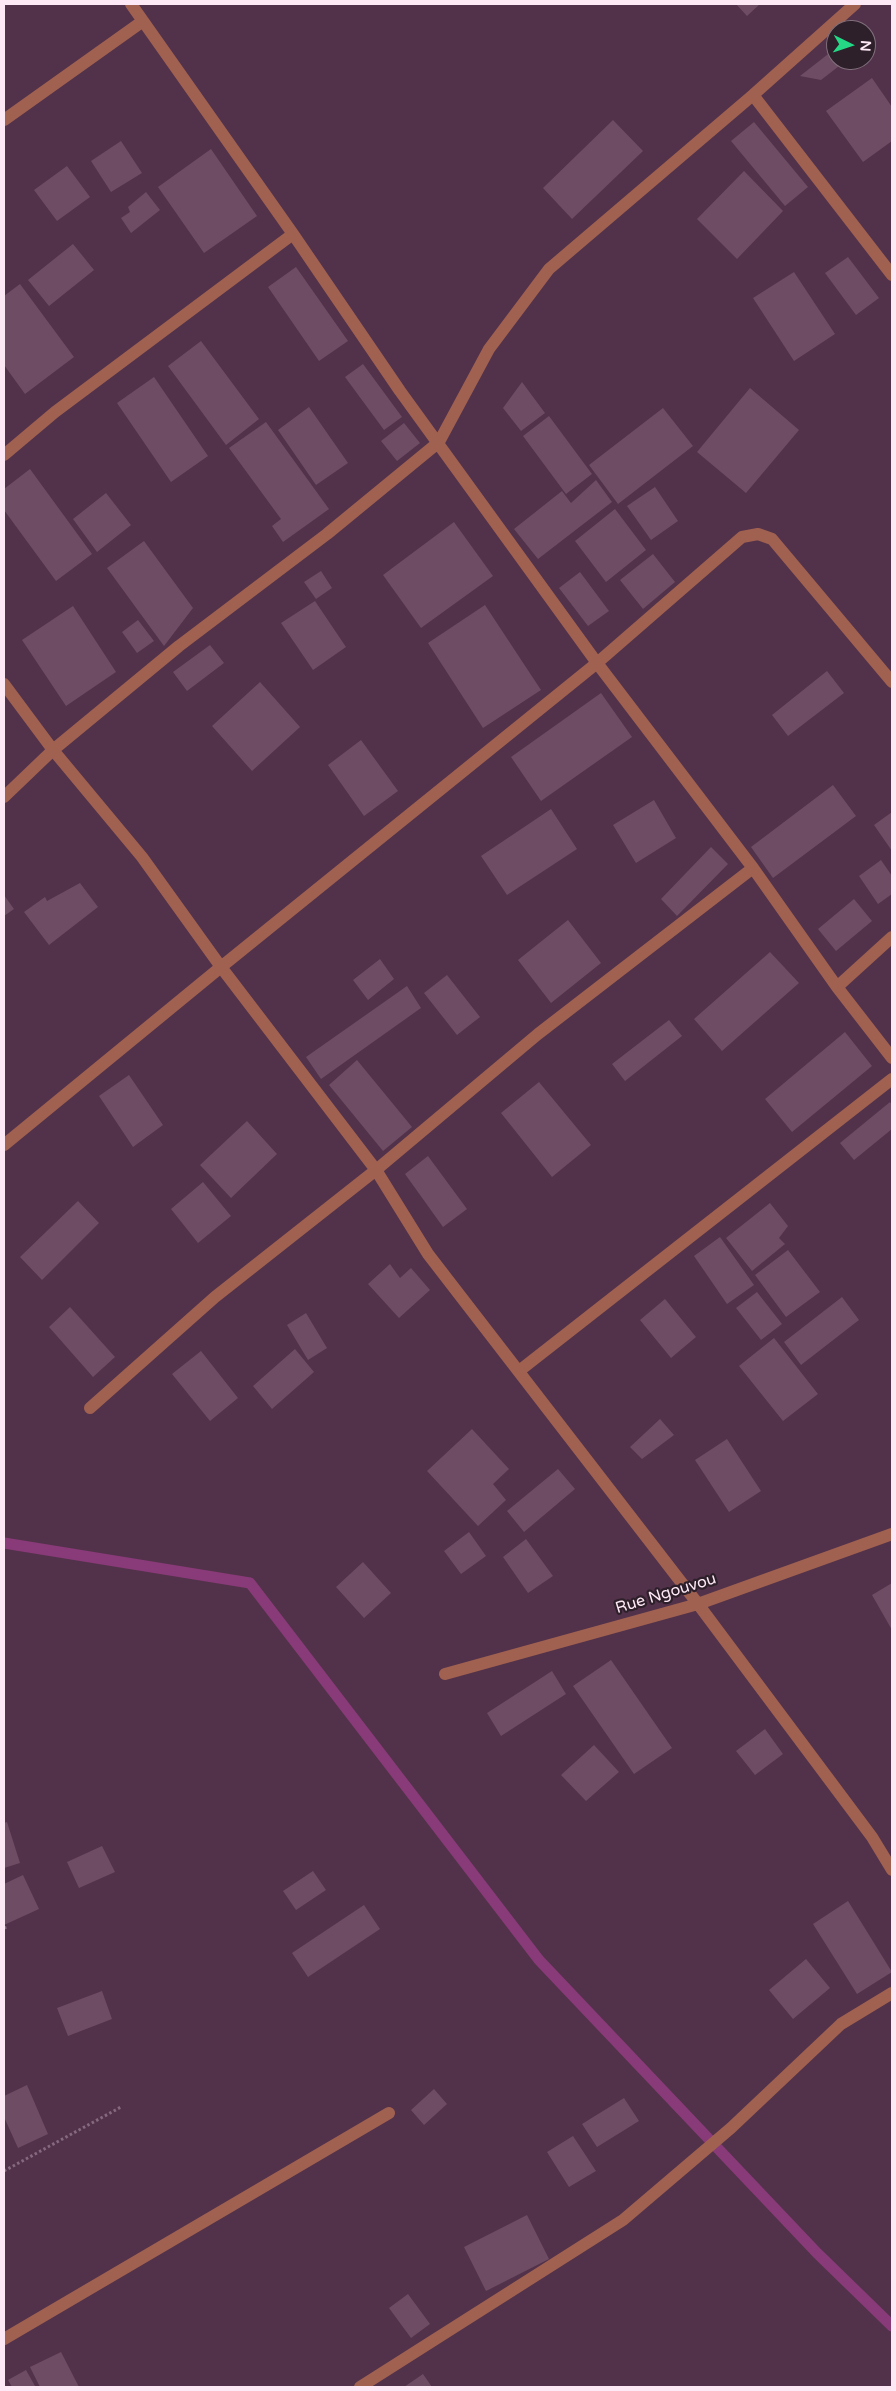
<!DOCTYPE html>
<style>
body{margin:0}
#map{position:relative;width:896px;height:2391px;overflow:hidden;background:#52324a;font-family:"Varela Round",sans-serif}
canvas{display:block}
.frame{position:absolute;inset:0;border:5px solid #fde8f6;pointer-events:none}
.north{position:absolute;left:826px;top:20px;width:50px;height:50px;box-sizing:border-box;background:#2e202a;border:1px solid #81707c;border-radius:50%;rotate:94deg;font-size:14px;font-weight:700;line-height:20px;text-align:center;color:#fde8f6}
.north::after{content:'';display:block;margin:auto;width:18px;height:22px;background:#24d886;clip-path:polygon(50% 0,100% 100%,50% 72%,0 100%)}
</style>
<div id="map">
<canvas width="896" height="2391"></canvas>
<div class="frame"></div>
<div class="north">N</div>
</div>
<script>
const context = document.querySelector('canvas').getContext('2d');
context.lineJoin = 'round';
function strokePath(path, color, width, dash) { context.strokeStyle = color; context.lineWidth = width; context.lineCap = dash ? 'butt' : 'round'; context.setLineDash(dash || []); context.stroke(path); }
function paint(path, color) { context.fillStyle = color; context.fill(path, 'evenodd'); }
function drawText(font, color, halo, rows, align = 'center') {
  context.font = font + ' "Varela Round",sans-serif'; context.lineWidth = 4.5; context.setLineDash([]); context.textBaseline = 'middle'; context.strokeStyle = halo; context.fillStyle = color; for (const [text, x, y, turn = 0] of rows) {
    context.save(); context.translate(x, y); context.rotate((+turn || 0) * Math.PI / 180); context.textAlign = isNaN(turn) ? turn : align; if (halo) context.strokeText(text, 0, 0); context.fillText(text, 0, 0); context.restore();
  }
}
strokePath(new Path2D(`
 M4,1543L250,1583L539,1960L817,2253L892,2326`), '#893a78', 11);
paint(new Path2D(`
 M736,4H760L747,16Z
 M832,51L836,55V60L843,63L821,80L800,76Z
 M872,78L892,107V141L863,162L826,111Z
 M613,120L643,151L572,219L543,188Z
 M754,122L808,187L785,206L731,141Z
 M121,141L142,173L111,192L91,161Z
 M211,149L257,216L204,253L158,187Z
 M67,166L90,197L57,221L34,190Z
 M744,171L783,211L737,259L697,219Z
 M146,192L160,210L131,233L121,218L130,212L128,207Z
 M73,244L94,270L49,306L28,280Z
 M848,257L879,298L856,315L825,273Z
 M296,267L348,341L319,361L268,287Z
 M794,272L835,334L794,361L753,298Z
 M20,284L74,357L25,394L4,365V296Z
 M201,341L259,419L226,445L168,366Z
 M363,364L402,417L384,430L345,377Z
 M154,377L208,456L171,482L117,403Z
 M522,382L545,413L521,431L503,408Z
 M750,388L799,430L746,493L697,452Z
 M309,407L348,463L316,485L278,430Z
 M663,408L693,446L618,504L589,465Z
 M549,416L592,474L566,494L523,436Z
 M266,422L329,509L283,542L272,526L281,519L229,448Z
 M404,423L420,443L397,461L381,441Z
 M30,469L92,554L56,581L4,510V489Z
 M596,480L612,502L538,559L514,529L562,491L571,503Z
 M655,487L678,521L651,540L627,506Z
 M106,493L131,525L97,552L73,519Z
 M615,509L646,550L606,582L575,541Z
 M454,522L493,576L421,628L383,575Z
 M144,541L193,608L164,646L107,568Z
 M653,554L675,582L643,609L620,580Z
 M321,571L332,588L316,599L304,582Z
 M580,572L609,611L588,626L559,588Z
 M315,601L346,647L313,670L281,623Z
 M485,605L541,690L483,728L428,643Z
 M73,606L116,672L66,706L22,640Z
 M138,620L154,641L137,653L122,632Z
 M210,645L224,663L187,691L173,672Z
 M827,671L844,693L788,736L772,715Z
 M260,682L300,727L252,771L212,726Z
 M601,693L632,737L541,801L511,757Z
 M361,740L398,791L364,816L328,765Z
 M833,785L856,816L773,878L751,847Z
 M654,800L676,838L636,863L613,825Z
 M551,809L577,849L507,895L481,856Z
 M892,812V851L874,825Z
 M711,847L728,864L677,916L661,899Z
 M881,860L892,876V894L878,904L859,876Z
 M80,883L98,907L49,945L24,912L45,897L47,901Z
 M4,895L14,909L4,916Z
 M854,899L872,921L836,951L818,929Z
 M568,920L601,963L551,1003L518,960Z
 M770,952L799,983L722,1051L694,1019Z
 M380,959L394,979L368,1000L353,980Z
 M447,975L480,1017L457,1035L424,993Z
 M407,986L421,1008L321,1079L306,1057Z
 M669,1020L682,1036L625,1081L612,1064Z
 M845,1032L872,1066L792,1132L765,1099Z
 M357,1060L412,1127L383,1151L329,1085Z
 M129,1075L163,1125L133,1147L99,1096Z
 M539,1082L591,1145L552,1177L501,1113Z
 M890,1102L892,1105V1129L854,1160L840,1143Z
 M247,1121L277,1154L231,1198L200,1165Z
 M428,1156L467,1209L443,1227L405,1174Z
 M203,1182L231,1216L198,1243L171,1209Z
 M78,1201L99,1223L42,1280L20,1257Z
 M770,1203L788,1226L779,1238L785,1244L752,1271L726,1238Z
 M720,1237L754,1285L727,1304L694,1256Z
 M788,1250L820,1292L786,1317L755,1275Z
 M390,1264L400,1278L411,1268L430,1290L399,1318L368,1284Z
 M757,1292L782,1324L761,1340L736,1308Z
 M842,1297L859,1320L801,1365L784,1342Z
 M665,1299L696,1337L671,1358L640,1320Z
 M70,1307L115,1357L93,1377L49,1327Z
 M306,1313L327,1348L308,1360L287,1325Z
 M774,1338L818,1394L783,1421L739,1366Z
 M295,1349L314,1372L272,1409L253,1386Z
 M201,1351L238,1398L210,1421L172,1374Z
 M660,1419L674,1435L642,1459L630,1447Z
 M472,1429L509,1469L493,1484L506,1500L478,1526L427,1471Z
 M727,1439L761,1491L729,1512L695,1460Z
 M558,1469L575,1489L524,1532L507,1511Z
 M469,1532L486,1556L461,1574L444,1551Z
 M526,1539L553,1576L528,1593L503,1557Z
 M363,1562L391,1593L364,1618L336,1587Z
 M892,1583V1630L872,1595Z
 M611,1660L672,1748L634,1774L573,1686Z
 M552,1671L566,1694L501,1736L487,1713Z
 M765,1729L783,1754L755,1775L736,1751Z
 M594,1745L619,1772L586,1801L561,1775Z
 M7,1822L20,1863L4,1868V1823Z
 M102,1846L115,1872L79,1888L67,1862Z
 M313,1871L326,1890L296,1910L283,1891Z
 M23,1875L39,1909L4,1925V1884Z
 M848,1901L892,1972L857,1994L813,1924Z
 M364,1905L380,1929L308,1977L292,1953Z
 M806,1959L830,1988L793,2019L769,1990Z
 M102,1991L112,2019L68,2036L57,2008Z
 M27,2085L48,2134L18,2148L4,2117V2096Z
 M434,2089L447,2104L424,2125L411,2110Z
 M624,2098L639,2121L597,2147L582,2124Z
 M573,2136L596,2171L569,2187L547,2152Z
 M527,2215L549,2259L486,2291L464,2247Z
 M408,2294L430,2324L411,2338L389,2308Z
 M61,2352L79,2387H40L30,2367Z
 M26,2370L35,2386L12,2387L8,2380Z
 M423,2374L432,2387H404Z`), '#6d4c64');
strokePath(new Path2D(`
 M4,1928L8,1927
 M4,2171L121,2107`), '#85697e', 3, [2.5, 2.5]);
strokePath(new Path2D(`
 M131,4L293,234L400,391L597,663L753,868L837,987L892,1058
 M753,95L892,275
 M4,120L143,21
 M4,455L55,412L293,234
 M4,684L53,750L142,857L221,967L376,1170L428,1254L698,1604L872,1837L892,1870
 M4,797L53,750L179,646L327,534L439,442L489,349L549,269L753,95L855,4
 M837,987L892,937
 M4,1145L221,967L597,663L742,537L758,534L772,539L892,682
 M519,1371L892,1079
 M90,1408L215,1297L376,1170L538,1034L753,868
 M445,1674L698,1604L892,1534
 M4,2339L389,2113
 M360,2387L623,2220L731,2128L841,2024L892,1993`), '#a16150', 12);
drawText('16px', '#fde8f6', '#2e202a', [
 ["Rue Ngouvou",666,1594,-17]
]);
</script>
